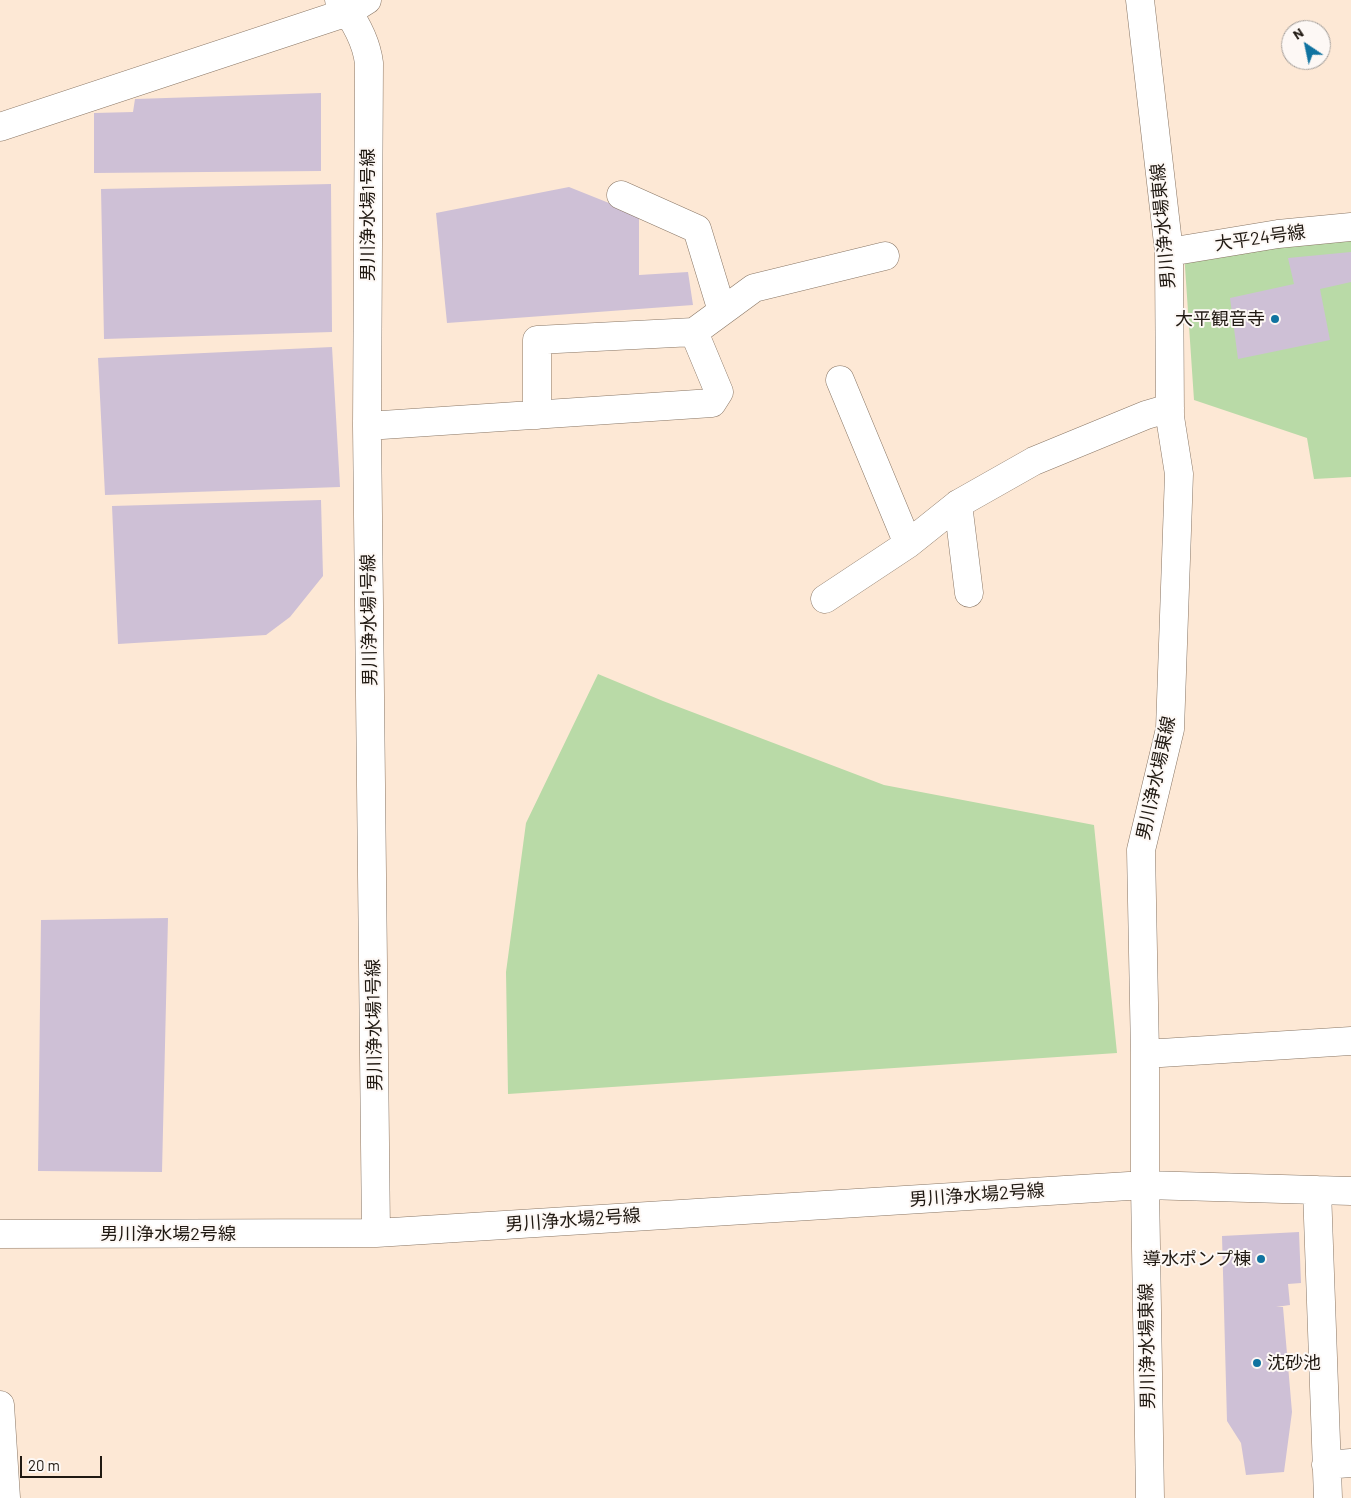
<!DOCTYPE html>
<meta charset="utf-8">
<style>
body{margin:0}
#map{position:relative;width:1351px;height:1498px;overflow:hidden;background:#fde8d5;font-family:Barlow,sans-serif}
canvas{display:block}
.north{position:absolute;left:1281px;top:20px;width:50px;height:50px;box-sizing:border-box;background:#fdf8f5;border:1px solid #a59f9a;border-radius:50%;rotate:326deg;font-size:14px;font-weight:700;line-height:20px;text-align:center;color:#201912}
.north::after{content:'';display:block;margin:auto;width:18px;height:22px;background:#1073a0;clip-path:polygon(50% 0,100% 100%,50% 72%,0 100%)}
.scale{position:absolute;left:20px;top:1456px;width:82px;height:22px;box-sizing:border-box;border:2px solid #201912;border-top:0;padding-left:6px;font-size:15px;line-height:18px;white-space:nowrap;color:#201912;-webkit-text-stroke:4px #fdf8f5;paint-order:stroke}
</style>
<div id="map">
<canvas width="1351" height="1498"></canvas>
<div class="north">N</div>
<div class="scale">20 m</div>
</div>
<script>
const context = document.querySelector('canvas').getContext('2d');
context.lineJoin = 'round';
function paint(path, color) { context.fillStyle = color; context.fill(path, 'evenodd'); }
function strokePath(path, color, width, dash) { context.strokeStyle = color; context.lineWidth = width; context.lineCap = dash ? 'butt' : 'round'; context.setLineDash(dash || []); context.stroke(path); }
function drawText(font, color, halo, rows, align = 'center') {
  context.font = font + ' Barlow,"Noto Sans JP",sans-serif'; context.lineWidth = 4; context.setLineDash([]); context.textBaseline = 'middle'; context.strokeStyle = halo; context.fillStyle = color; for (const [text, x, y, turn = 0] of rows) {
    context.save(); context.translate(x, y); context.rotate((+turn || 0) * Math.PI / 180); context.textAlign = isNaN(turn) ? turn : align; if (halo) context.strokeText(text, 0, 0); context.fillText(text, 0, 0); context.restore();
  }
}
paint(new Path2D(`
 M1351,237V477L1314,479L1307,438L1194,400L1184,252Z
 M598,674L663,701L884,785L1094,825L1117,1053L508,1094L506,972L526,823Z`), '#b9daa7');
paint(new Path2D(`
 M321,93V171L94,173V113L133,112L135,99Z
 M331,184L332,332L104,339L101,189Z
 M569,187L639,215V275L688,272L693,305L447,323L436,213Z
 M1351,252V282L1320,289L1330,340L1238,359L1230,298L1294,284L1288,258Z
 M332,347L340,487L105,495L98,358Z
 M321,500L323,576L290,617L266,635L118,644L112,506Z
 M168,918L162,1172L38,1171L41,920Z
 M1299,1232L1301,1283L1288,1284L1290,1305L1276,1307H1283L1292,1412L1284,1472L1246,1475L1241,1443L1227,1421L1222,1236Z`), '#cec0d6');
const minor = new Path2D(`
 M339,0C354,19 366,39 369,63L367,426L376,1233
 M1140,0L1169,252L1170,417L1179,474L1170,729L1141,850L1145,1054V1185L1150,1498
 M0,127L348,12L367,0
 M621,195L697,229L722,311
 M1169,252L1278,234L1351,227
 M840,380L908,544
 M537,415V340L694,332L754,288L885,256
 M367,426L712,403L719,392L694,332
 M958,504L969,593
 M825,599L908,544L958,504L1034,461L1146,415L1170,408
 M1145,1054L1351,1041
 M1317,1190L1328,1498
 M0,1234L376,1233L1145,1185L1351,1191
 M0,1405L6,1498
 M1326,1465L1351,1463`);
strokePath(minor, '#897665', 29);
strokePath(minor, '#fff', 28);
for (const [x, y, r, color] of [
 [1275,319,5,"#1073a0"],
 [1261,1259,5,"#1073a0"],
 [1257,1363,5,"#1073a0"]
]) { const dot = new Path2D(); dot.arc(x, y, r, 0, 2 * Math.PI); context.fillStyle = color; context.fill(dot); strokePath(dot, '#fdf8f5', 2); }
drawText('18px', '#201912', '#fdf8f5', [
 ["男川浄水場1号線",368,215,-90],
 ["男川浄水場東線",1163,226,-95],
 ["大平24号線",1260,238,-8],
 ["男川浄水場1号線",369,620,-91],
 ["男川浄水場東線",1156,778,-78],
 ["男川浄水場1号線",374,1025,-91],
 ["男川浄水場2号線",977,1195,-4],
 ["男川浄水場2号線",573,1220,-4],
 ["男川浄水場2号線",168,1234],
 ["男川浄水場東線",1147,1346,-91]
]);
drawText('18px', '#201912', '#fdf8f5', [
 ["大平観音寺",1265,319],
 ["導水ポンプ棟",1251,1259],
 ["沈砂池",1267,1363,"left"]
], 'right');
</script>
